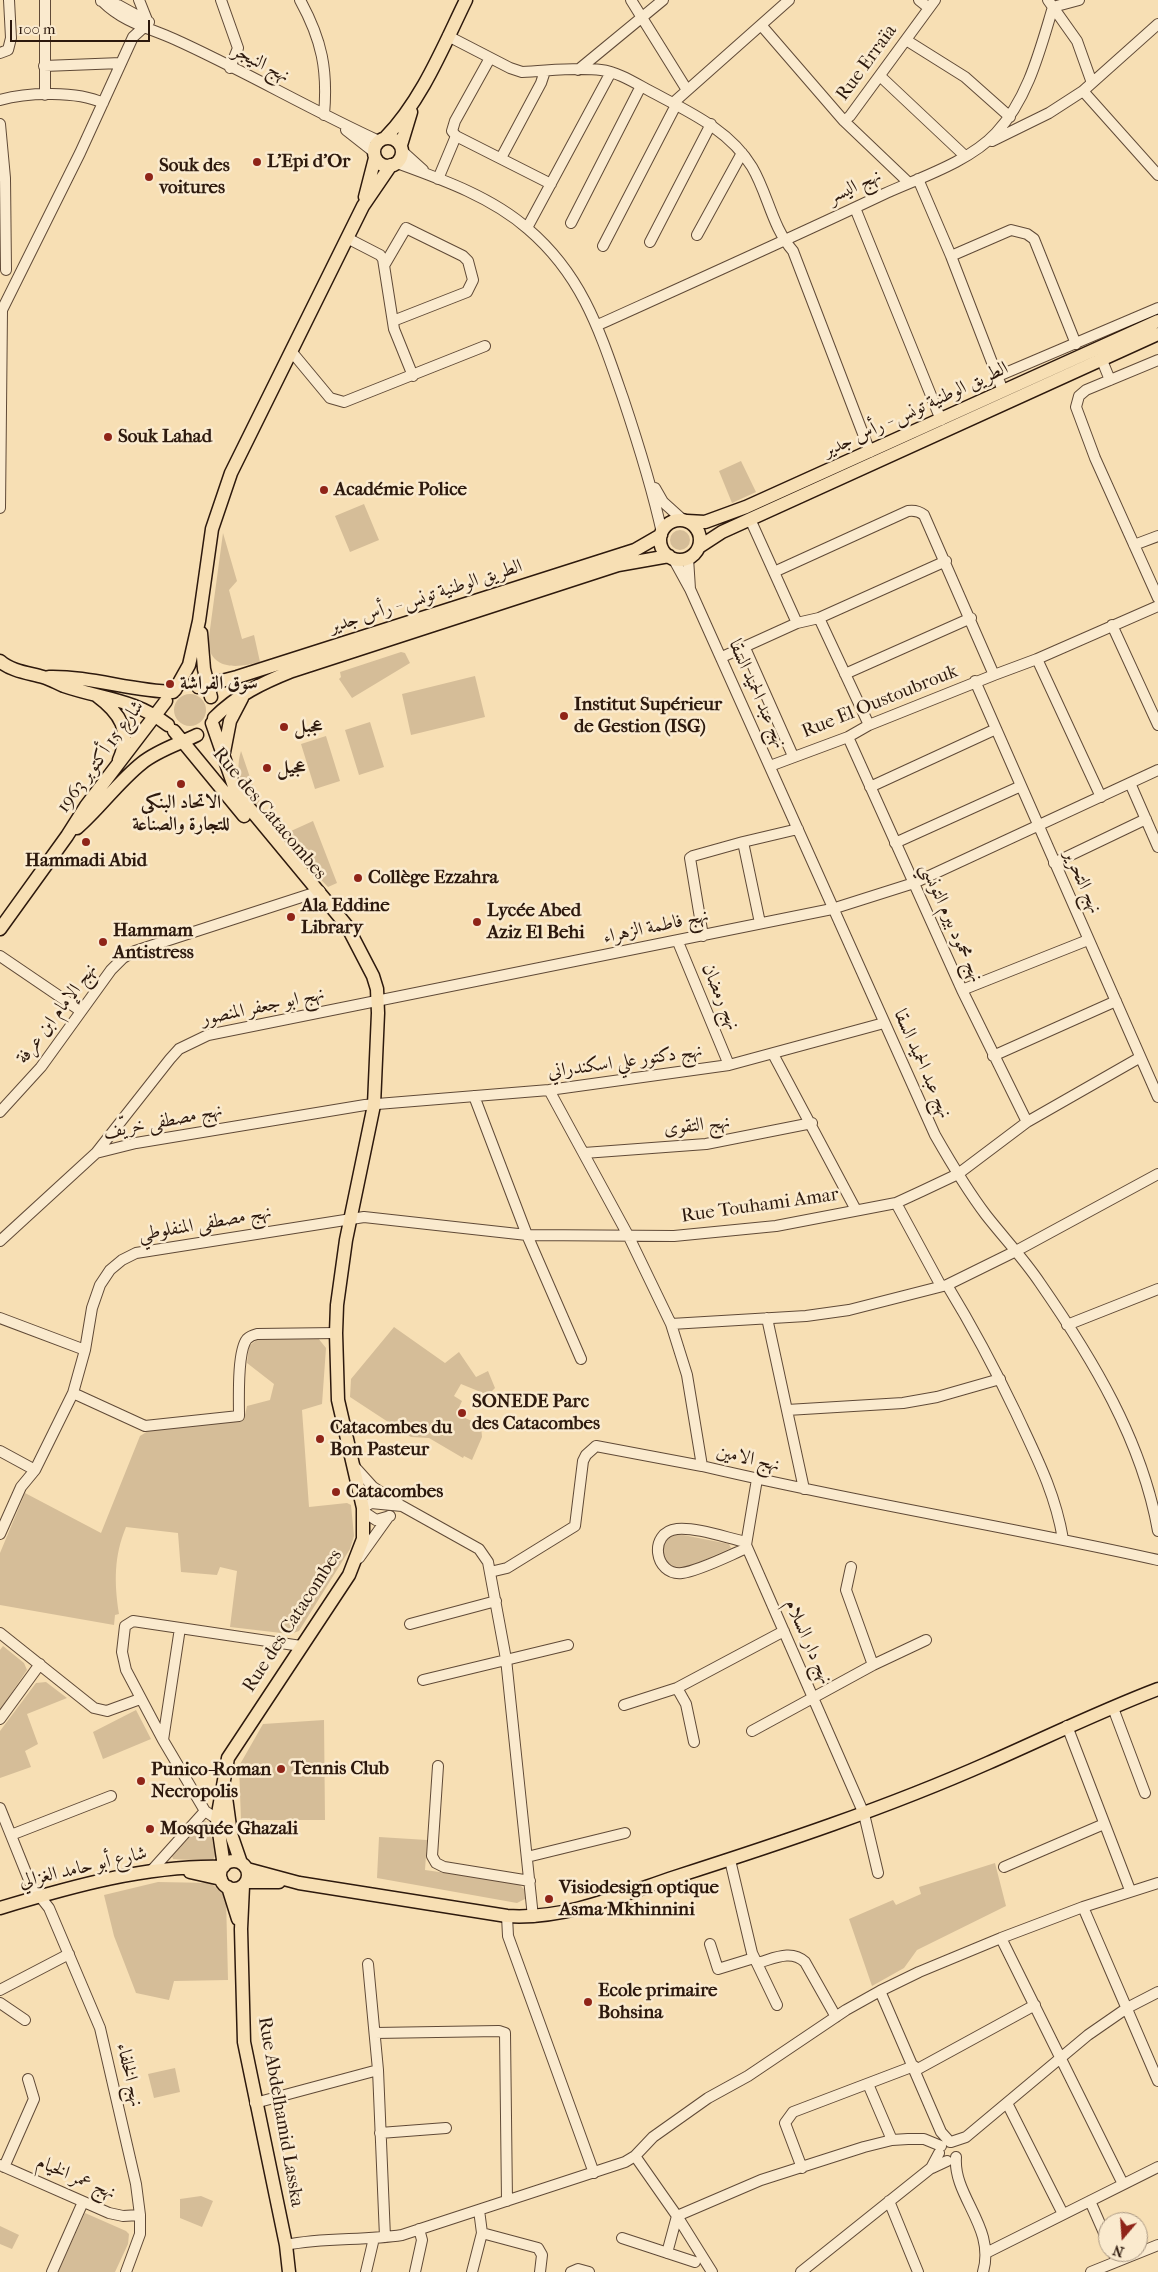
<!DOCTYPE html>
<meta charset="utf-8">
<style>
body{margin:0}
#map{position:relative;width:1158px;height:2272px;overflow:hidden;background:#f7dfb4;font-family:"IM FELL French Canon",serif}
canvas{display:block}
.north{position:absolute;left:1098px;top:2212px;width:50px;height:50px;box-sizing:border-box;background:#faeace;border:1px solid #a89681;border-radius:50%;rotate:198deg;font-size:14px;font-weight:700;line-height:20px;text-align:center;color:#2d190d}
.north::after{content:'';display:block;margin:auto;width:18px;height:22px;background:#8f2418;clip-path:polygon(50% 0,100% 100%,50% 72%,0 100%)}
.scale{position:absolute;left:10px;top:20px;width:140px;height:22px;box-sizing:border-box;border:2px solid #2d190d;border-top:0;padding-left:6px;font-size:15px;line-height:18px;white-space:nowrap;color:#2d190d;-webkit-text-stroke:4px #faeace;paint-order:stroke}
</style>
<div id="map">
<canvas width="1158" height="2272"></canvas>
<div class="north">N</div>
<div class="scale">100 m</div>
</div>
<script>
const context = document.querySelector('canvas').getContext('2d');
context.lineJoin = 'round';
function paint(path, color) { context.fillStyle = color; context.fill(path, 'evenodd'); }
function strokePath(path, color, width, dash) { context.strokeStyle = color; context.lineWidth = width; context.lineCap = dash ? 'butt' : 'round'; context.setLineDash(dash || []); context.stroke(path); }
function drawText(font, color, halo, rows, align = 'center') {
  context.font = font + ' "IM FELL French Canon",Amiri,serif'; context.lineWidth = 5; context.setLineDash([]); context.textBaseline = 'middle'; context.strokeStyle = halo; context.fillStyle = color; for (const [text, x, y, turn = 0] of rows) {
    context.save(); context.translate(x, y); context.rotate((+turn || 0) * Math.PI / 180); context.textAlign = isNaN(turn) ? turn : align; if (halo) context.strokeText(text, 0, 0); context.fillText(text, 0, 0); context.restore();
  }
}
paint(new Path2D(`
 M741,461L756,492L732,503L719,471Z
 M364,504L379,540L350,552L335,516Z
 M670 540a10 10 0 1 1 20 0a10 10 0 1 1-20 0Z
 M223,533L237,581L229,590L242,639L254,635L260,662C240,667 213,672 208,644Z
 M401,652L405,653L410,663L352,698L339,679L341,677L340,672Z
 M475,676L485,717L411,735L402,694Z
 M174 710a16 16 0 1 1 32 0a16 16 0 1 1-32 0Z
 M370,722L384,767L359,775L345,730Z
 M326,736L340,781L315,789L301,744Z
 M241,751L255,792L266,814L264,816C245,797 233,778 241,751Z
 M313,821L337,883L328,887L293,851L288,839L291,831Z
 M394,1327L445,1363L459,1352L476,1377L488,1371L495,1388L488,1395L461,1384L454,1396L462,1401L456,1414L481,1425L482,1437L472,1460L464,1456L463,1458L429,1438L411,1437L350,1397L351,1379Z
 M318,1338L326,1348L322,1404L302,1410L309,1507L347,1503L351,1505L354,1536L350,1549L299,1631L290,1634L230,1627L237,1571L220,1567L217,1575L181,1572L178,1533L126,1527C114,1556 114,1582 119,1614L115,1615L114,1625L0,1605V1553L25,1493L101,1533L140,1436L148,1431L244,1419L247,1406L270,1400L274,1384L247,1363L249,1346L258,1339Z
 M678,1534L729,1544L731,1548L686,1568L675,1569L666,1563L662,1549L667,1539Z
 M3,1646L24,1663L27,1670L0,1710V1650Z
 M46,1682L67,1698L27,1714L38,1744L25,1751L31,1767L0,1778V1731L36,1683Z
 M136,1710L151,1739L103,1759L93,1732Z
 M324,1720L325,1820H241L239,1766L263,1724Z
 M205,1821L208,1823L216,1855L212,1861L173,1859L172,1856Z
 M379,1837L427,1840L425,1870L518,1883L525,1890V1899L517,1903L377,1878Z
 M995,1863L1006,1906L917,1950L904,1968L872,1986L849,1919L893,1900L896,1905L921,1894L919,1887Z
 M158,1882L211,1883L226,1897L228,1980L174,1981L169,2000L136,1993L114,1936L104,1895Z
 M175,2068L180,2092L154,2098L148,2074Z
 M201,2196L213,2201L202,2227L180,2218V2199Z
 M85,2213L126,2231L129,2234L128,2244L115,2272H58Z
 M0,2226L19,2235L12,2249L0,2244Z`), '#d5bd98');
const minor = new Path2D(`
 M221,0L238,48L230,68
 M300,0C322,40 328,70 324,115
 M631,0L687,90
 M919,0L929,8
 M1048,0L1077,41L1092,83
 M101,1L118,5L149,22
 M103,2C123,22 149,28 174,39C243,70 309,109 379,141
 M1053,7L1079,0
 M761,25L844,121L909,183
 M448,36L510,68L522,72C548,71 575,67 601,70C618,72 635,83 650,91C687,111 729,129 752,167C768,194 772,227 793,251L870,452
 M906,40L965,77L1010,117
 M0,53L8,50L11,38L9,0
 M44,66L121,63
 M578,70L663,0
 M880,76L965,156
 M1083,91L1158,175
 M45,95V0
 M0,100C27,92 78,91 103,103
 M673,103L789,0
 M844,121L850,116L935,0
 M0,124L5,178L6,270
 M346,130L374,152
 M456,136L452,131L455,121L490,58
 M992,141L1049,113L1083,91L1158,24
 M402,151L423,170
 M501,158L541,83L545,71
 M397,163C441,179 492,197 528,229C583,276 600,332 623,398C638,443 652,487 662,533
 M438,179L456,136L551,184
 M918,179L951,256L1003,391
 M855,208L941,420
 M571,223L641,86
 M527,228L611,72
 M697,235L742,153
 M347,238L380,255L383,259L394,329L413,376
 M650,242L711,124
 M603,246L676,105
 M951,256L1011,230L1027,234L1034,239L1076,344
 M385,264L406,228L463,256L468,261L473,280L467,292L393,321
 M598,325C693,282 789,239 884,194C919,178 969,162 996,133C1028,99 1040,50 1053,7
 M291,351L330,398L344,402L485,346
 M1101,358L1110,380
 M1158,360L1086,390L1079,396L1076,407L1095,458L1158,598
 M996,377L1158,308
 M655,488L663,502L684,521
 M0,508L2,310L80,153L133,37L143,28L147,20L139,0
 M750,519L797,623
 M1134,545L1158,536
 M673,558L690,589L688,558
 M690,589L935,1135C951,1163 967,1190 986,1215C1004,1238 1024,1259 1040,1283C1092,1358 1142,1440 1158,1531
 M819,618L869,725
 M1112,625L1158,725
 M745,648L793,756
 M722,657L797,623L819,618L946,561
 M1037,659L1101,797
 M845,674L971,618
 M994,675L1037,659L1158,606
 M975,681L1158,1097
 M848,737L962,990L1027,1122
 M770,766L848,737L869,725L994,675L924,515C919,511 915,510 908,511L774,572
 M1130,783L1158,847
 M870,787L996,729
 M895,843L1021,786
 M1054,863L1146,819
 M760,923L743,842L798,829
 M703,936L690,858L693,856L743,842
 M678,942L729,1065
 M0,956L81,1011
 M962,990L1088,940
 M773,1054L856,1210
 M993,1056L1116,1001
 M549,1090L629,1237L671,1324L687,1375L702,1466C853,1502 1007,1526 1158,1560
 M474,1096L527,1235L581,1359
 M0,1112L41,1067L111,970L123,958L135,951L320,891
 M96,1153L170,1059L179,1049L208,1035L832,909L914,883L1158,770
 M584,1153L706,1144L812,1123
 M896,1203L941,1286
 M0,1241L96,1153L136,1143L365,1105L549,1090L729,1065L884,1023
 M947,1285C972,1326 995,1369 1016,1413C1036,1456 1055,1492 1063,1539
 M0,1318L85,1350
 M767,1318L804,1489
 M671,1324L806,1316L849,1310L947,1285L1016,1251L1158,1174
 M1067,1325L1158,1289
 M73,1393L145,1426L239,1416C239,1400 237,1351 247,1339C250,1336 253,1335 257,1334L336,1333
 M787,1410L903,1403L937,1397L1000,1379
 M0,1451L35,1470
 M354,1466L373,1487L399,1504
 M757,1479L746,1545L864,1814L878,1873
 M363,1508L371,1503L402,1506L479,1549L488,1562L506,1659L533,1917
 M364,1512L376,1520L390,1516
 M0,1534L21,1487L35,1470L73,1393L85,1350L92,1308L100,1285L110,1270L122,1260L136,1253L364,1217L527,1235L674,1236L776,1226L896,1203L922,1191L958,1174L1027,1122L1139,1058
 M746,1542C727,1538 696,1527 677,1529C648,1532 654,1576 682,1573C699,1571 730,1555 747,1548
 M359,1558L389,1516
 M851,1567L846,1590L873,1665
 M490,1572L507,1568L575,1526L583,1461L586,1455L596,1446L702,1466
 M410,1624L496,1601
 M0,1633L94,1708L107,1711L140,1699
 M423,1680L568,1645
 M624,1705L677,1688
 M1113,1708L1145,1793
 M0,1719L40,1664
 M1067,1726L1130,1890
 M752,1731L873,1665L926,1640
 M163,1740L180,1628
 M694,1742L686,1704L677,1688L784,1631
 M438,1766L432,1856L436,1863L444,1867L530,1881
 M0,1808L31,1885L49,1908L100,2028L136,2184L140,2215V2234L126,2272
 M222,1819H217L205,1811L163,1740L126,1670L122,1652L125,1626L133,1621L301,1646
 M11,1835L111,1796
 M527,1857L625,1833
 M730,1860L752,1953L777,2005
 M1004,1867L1104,1824
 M152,1870L205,1811
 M1083,1907L1158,2081
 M507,1916L508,1936L594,2173
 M1001,1938L1123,2184
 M710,1944L718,1969L754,1958
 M757,1963C773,1959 791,1949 805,1962L836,2017
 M368,1964L378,2070L385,2237
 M0,1990L69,1954
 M880,1991L941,2132L950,2142
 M0,2003L25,2020
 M375,2033L499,2031L505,2033L507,2201
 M916,2070L1035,2005
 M868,2084L892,2140
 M255,2103L378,2070
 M1007,2103L1063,2214
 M380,2133L446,2128
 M951,2142L966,2137L1088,2035L1127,2008L1158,1992
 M635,2156L677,2216L712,2272
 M956,2157C953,2197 996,2227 983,2272
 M0,2165L109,2213L123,2216L140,2215
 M4,2167L34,2099L28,2079
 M802,2168L785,2123L793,2112L914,2066
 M932,2168L947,2161
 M889,2201L918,2272
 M1090,2201L1108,2242
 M482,2233L538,2248L542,2255L540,2272
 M622,2238L695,2262
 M286,2245C324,2237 363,2241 402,2235L625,2162L635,2156L653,2137L708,2098L748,2076L846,2010L880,1991L919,1972L1001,1938L1083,1907L1158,1883
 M1113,2252L1117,2261
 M667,2253L677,2216L761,2180L864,2147L892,2140L908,2139H924L941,2146
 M986,2253L1158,2167
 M52,2272L83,2202
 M366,2272L374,2238
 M415,2272L422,2240L419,2229
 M472,2272L482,2233L479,2210
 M571,2272L578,2269L589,2272
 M801,2272L931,2168L939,2153
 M1091,2272L1158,2245`);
const major = new Path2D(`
 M374 152a14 14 0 1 1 28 0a14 14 0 1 1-28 0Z
 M385,138C422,100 443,47 466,0
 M401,145L411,112
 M365,197L375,158
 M660 540a20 20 0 1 1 40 0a20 20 0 1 1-40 0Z
 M687,521L705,522L746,507L1158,321
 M699,547L722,532L1158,334
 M201,633L204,669L211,697
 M0,661C11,671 29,673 43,677C50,679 57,683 64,686C102,699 135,699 168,725
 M49,677C90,676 131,691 173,692
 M198,687L237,677L635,550L661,535
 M175,690L189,665L199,621L212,529L231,473L363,206L391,165
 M97,696C120,713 132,731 119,760
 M214,718C237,695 262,683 292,671L618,565L669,556
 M212,723L236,792L347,926L373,976L377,989L378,1013L374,1105L346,1240L337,1305L336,1333L338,1400L363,1508V1539L349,1575L228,1758L217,1819L224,1866
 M174,731L244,816
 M224,752L230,721L242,698
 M77,828C100,808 118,782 142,763C158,750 179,744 197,735
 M0,929L67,836L86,806L166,701
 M225,1790L231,1834L241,1863
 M220 1875a14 14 0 1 1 28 0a14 14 0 1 1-28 0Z
 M247,1869L299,1883L507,1916C565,1920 621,1895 675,1877C781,1843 886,1808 988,1763C1045,1738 1100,1711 1158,1689
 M190,1872L221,1879
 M246,1882H279
 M243,1886L241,1929L244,2042L286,2245L289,2272
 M228,1887L238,1919
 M0,1908C73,1886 147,1865 223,1867`);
strokePath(minor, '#604a37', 12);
strokePath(major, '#2d190d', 15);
strokePath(minor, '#faeace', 10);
strokePath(major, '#f7dfb4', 12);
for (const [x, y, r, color] of [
 [257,162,5,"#8f2418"],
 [149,177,5,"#8f2418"],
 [108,437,5,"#8f2418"],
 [324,490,5,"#8f2418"],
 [170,684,5,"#8f2418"],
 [564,716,5,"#8f2418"],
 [284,727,5,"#8f2418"],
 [267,768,5,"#8f2418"],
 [181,784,5,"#8f2418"],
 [86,842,5,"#8f2418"],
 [358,878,5,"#8f2418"],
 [291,917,5,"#8f2418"],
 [477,922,5,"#8f2418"],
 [103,942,5,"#8f2418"],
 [462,1413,5,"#8f2418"],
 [320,1439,5,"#8f2418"],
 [336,1492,5,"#8f2418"],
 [281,1769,5,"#8f2418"],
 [141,1781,5,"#8f2418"],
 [150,1829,5,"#8f2418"],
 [549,1899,5,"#8f2418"],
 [588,2002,5,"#8f2418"]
]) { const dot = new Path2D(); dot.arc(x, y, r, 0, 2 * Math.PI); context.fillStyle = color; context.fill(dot); strokePath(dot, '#faeace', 2); }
drawText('19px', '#2d190d', '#faeace', [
 ["Rue Erraïa",867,63,-54],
 ["نهج النيجر",261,64,27],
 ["نهج اليسر",855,187,-25],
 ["الطريق الوطنية تونس - رأس جدير",916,410,-25],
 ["الطريق الوطنية تونس - رأس جدير",426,597,-18],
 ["نهج عبد الحميد السقا",757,694,66],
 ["Rue El Oustoubrouk",880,702,-22],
 ["شارع 15 أكتوبر 1963",101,757,-54],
 ["Rue des Catacombes",269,814,50],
 ["نهج التحرير",1082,882,66],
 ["نهج محمود بيرم التونسي",951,923,66],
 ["نهج فاطمة الزهراء",656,927,-12],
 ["نهج رمضان",720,997,67],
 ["نهج ابو جعفر المنصور",263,1007,-12],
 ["نهج الإمام ابن عرفة",57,1014,-53],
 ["نهج دكتور علي اسكندراني",625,1062,-8],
 ["نهج عبد الحميد السقا",922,1064,66],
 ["نهج مصطفى خريّف",163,1122,-11],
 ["نهج التقوى",697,1126,-6],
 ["Rue Touhami Amar",760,1206,-8],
 ["نهج مصطفى المنفلوطي",205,1224,-10],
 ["نهج الامين",748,1459,13],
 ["Rue des Catacombes",293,1621,-57],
 ["نهج دار السلام",808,1642,66],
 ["شارع أبو حامد الغزالي",83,1868,-13],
 ["نهج الخلفاء",129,2075,77],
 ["Rue Abdelhamid Lasska",280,2112,80],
 ["نهج عمر الخيام",76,2178,23]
]);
drawText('bold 19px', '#2d190d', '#faeace', [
 ["L'Epi d'Or",267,162],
 ["Souk des",159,166],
 ["voitures",159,188],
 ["Souk Lahad",118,437],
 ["Académie Police",334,490],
 ["سوق الفراشة",180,684],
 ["Institut Supérieur",574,705],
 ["de Gestion (ISG)",574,727],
 ["عجبل",294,727],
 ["عجيل",277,768],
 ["الاتحاد البنكي",181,803,"center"],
 ["للتجارة والصناعة",181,825,"center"],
 ["Hammadi Abid",86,861,"center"],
 ["Collège Ezzahra",368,878],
 ["Ala Eddine",301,906],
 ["Library",301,928],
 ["Lycée Abed",487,911],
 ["Aziz El Behi",487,933],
 ["Hammam",113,931],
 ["Antistress",113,953],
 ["SONEDE Parc",472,1402],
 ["des Catacombes",472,1424],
 ["Catacombes du",330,1428],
 ["Bon Pasteur",330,1450],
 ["Catacombes",346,1492],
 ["Tennis Club",291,1769],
 ["Punico-Roman",151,1770],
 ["Necropolis",151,1792],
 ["Mosquée Ghazali",160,1829],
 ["Visiodesign optique",559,1888],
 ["Asma Mkhinnini",559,1910],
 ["Ecole primaire",598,1991],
 ["Bohsina",598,2013]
], 'left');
</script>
